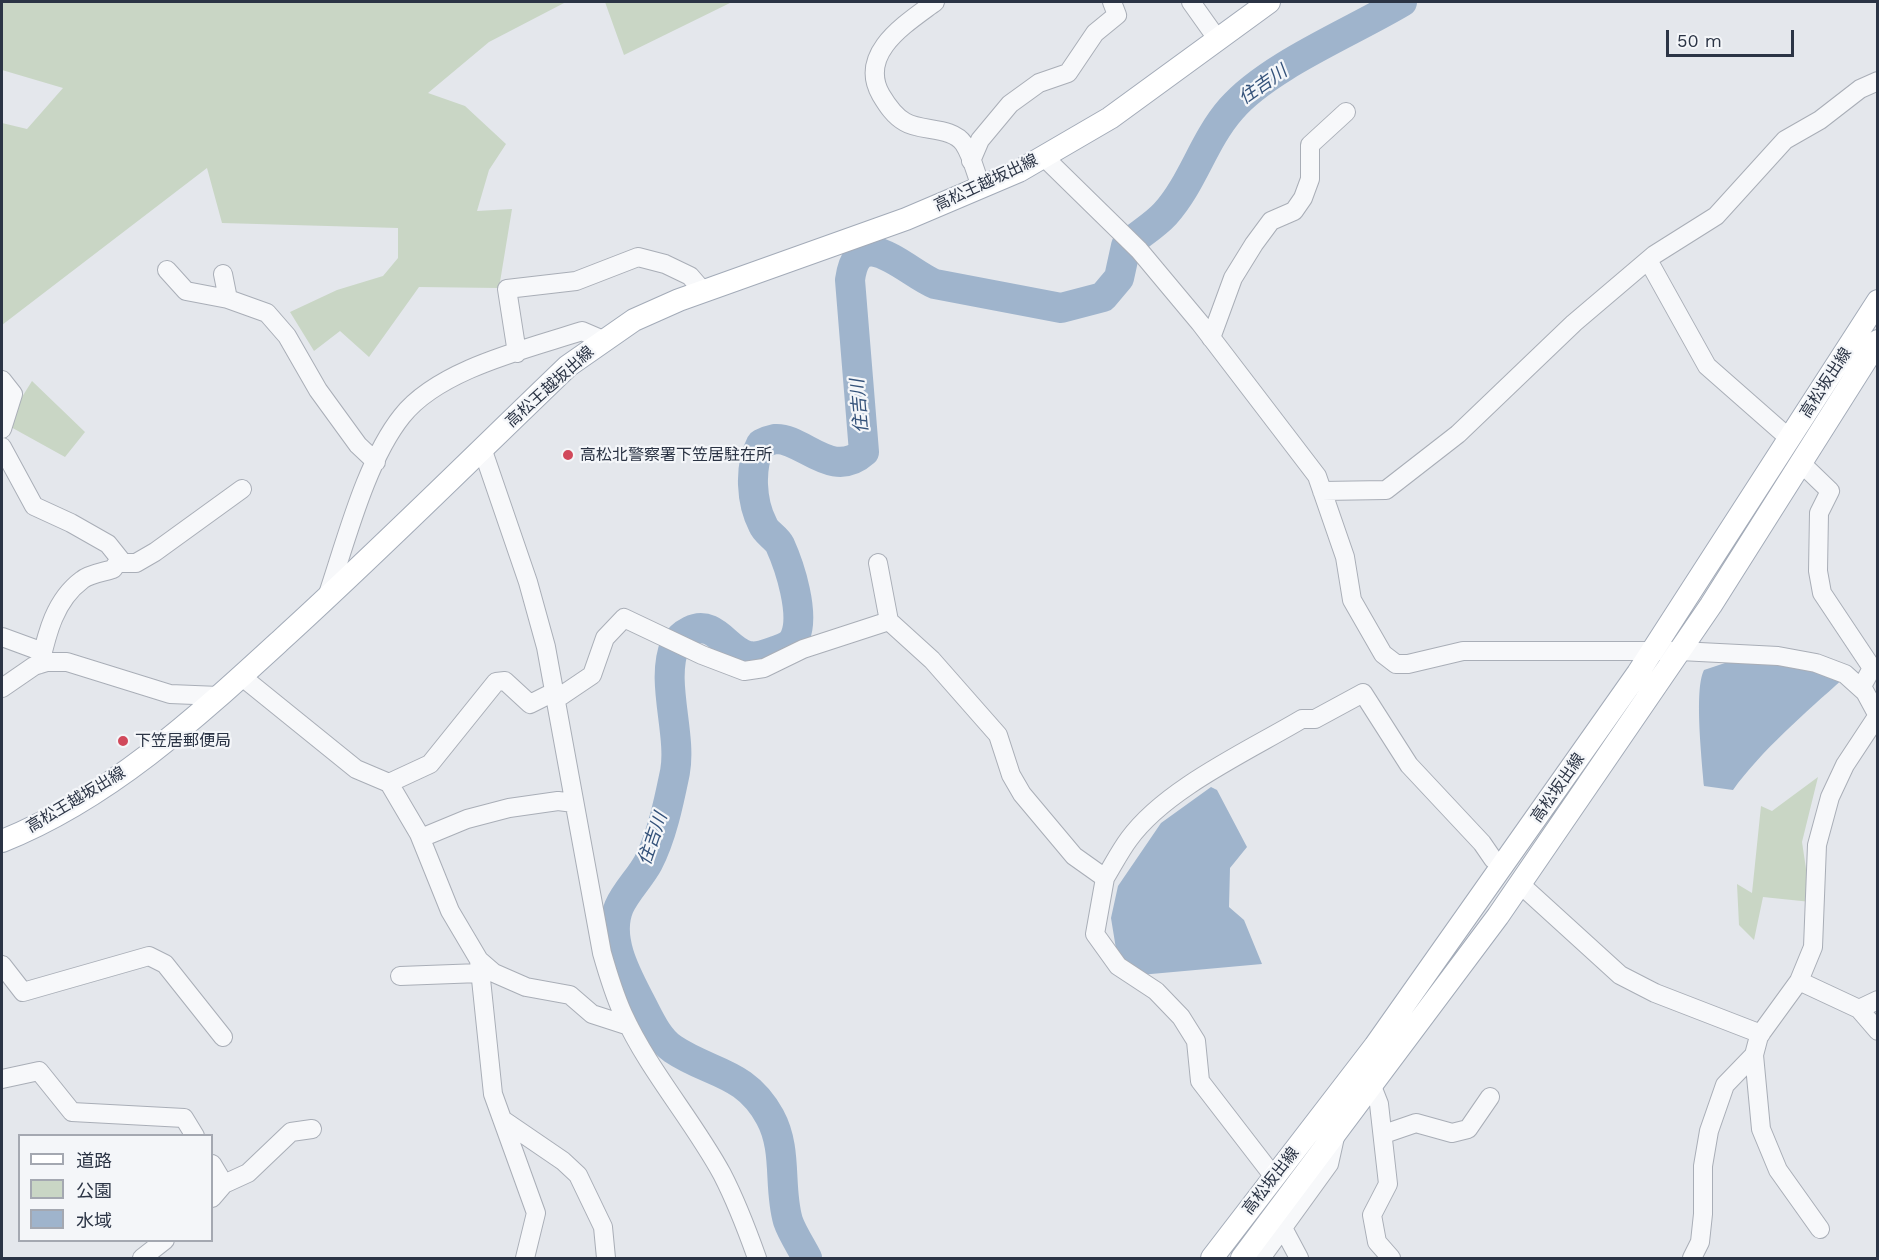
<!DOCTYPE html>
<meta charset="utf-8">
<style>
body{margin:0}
#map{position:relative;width:1879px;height:1260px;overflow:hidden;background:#e4e7ec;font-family:"Work Sans","Noto Sans JP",sans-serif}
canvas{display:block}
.frame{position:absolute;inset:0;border:3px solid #2b3445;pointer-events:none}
.legend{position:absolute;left:18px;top:1134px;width:195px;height:108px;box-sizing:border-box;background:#f4f6f9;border:2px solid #a4a8b1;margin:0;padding:8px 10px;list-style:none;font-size:18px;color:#2b3445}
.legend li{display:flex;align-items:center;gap:12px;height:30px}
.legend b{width:30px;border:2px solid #a4a8b1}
.scale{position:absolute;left:1666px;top:30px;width:128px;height:27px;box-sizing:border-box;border:3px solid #2b3445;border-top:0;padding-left:8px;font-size:18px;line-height:21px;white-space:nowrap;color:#2b3445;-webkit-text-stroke:4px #f4f6f9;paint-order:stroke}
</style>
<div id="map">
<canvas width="1879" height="1260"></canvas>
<div class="frame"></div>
<ul class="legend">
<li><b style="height:8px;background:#fff"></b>道路</li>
<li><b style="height:16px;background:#c9d6c5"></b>公園</li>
<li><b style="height:16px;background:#9fb4cc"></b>水域</li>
</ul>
<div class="scale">50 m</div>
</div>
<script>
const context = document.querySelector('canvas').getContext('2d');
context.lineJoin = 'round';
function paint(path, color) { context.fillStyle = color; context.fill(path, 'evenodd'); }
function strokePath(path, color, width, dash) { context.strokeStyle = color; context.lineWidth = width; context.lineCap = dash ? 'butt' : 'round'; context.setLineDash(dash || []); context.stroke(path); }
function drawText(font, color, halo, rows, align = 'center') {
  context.font = font + ' "Work Sans","Noto Sans JP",sans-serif'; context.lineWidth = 4.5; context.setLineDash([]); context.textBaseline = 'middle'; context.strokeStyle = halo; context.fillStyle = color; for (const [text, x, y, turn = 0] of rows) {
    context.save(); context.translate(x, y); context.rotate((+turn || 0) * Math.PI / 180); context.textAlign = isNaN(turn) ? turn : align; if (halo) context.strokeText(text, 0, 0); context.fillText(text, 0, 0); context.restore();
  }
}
paint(new Path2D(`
 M2,2H566L489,42L428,93L465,106L506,144L489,170L477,211L512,209L499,288L419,287L369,357L340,331L314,351L290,312L337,290L383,276L398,258V228L222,223L207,168L2,325V123L27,129L63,88L2,70Z
 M605,2H732L624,55Z
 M32,381L85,432L65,457L9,426L17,405Z
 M1818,777L1802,842L1811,902L1763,897L1754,940L1739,925L1737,884L1752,893L1761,806L1772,811Z`), '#c9d6c5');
paint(new Path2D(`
 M1731,661H1770L1843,679C1807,711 1760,752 1733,790L1704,786C1702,761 1694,689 1704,670Z
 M1211,787L1217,790L1247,847L1230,868L1229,907L1244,920L1262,964L1140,975L1117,955L1111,918L1118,886L1161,823Z`), '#9fb4cc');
strokePath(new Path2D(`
 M807,1258C801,1246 792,1233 788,1221C778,1187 788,1150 770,1117C745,1071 710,1074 673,1049C657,1038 649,1018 640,1001C626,974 606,938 619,907C626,891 640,878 648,863C662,836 669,801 675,772C682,734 660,681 675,645C678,639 684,634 690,631C715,618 728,653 749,656C758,658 766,654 775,651C783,648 791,646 795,637C805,614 790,567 780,545C776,537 766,533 763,525C751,502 749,467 761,444C765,442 770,440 775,439C802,437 832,481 864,452L850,280C858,219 907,273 935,284L1061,308L1103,297L1119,278L1126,246C1138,235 1154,226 1165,214C1193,183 1203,141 1231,109C1268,66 1352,32 1402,2`), '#9fb4cc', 30);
const minor = new Path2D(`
 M935,2C907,23 857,53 881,95C887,105 894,116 905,122C921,132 952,126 964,144C972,156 976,174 981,187
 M1191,2L1218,40
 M1044,157L1139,250L1200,323L1317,476L1345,557L1352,600L1383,654L1396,664H1408L1463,651H1680L1778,656L1816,663L1845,674L1865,692L1878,716
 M971,161L980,140L1010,104L1039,83L1068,73L1095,33L1117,15L1112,2
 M1648,260L1707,366L1790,439
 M167,270L186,291L228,299
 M223,274L228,299L267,313L287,336L318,390L358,445L376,462
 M1211,338L1233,278L1254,244L1271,221L1294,211L1303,198L1310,179V145L1346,112
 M517,353L507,289L576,281L638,257L665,264L690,276L703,291
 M2,380L13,394L2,429
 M2,447L34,506L71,523L108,544L120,559L113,569C104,572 89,574 82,580C55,600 47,633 40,664
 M482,448L528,582L546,647L602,953C608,974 614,994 623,1014C649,1071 692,1119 722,1174C736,1201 747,1230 757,1258
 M1801,463L1830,491L1819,513L1818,571L1822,593L1872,668L1861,688
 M1322,491L1386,490L1458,434L1574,323L1654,255L1716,216L1785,140L1820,120L1860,89L1878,81
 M118,563H136L155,552L242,489
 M327,597C346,541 366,461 402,416C439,369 527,349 582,331L603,340
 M889,621L932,660L998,735L1011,775L1022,794L1074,856L1105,878L1095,934L1118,966L1156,991L1181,1017L1196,1041L1200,1081L1274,1177
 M2,637L43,652
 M241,676L356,769L389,783L419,834L450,911L479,960L494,973L526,987L570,995L592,1014L629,1026
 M2,688L34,666L47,662H67L170,694L219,696
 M555,700L592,675L605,638L624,618L702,655L744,671L764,668L803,649L889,621L878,563
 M389,783L430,764L496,682L505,681L530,704L554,692
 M421,838L467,819L509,808L558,801L574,803
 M1105,878C1113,865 1120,851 1129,839C1165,789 1248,751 1302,719H1315L1363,693L1409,765L1482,843L1493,859L1504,866
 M1520,884L1620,975L1655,993L1761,1034
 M479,960L493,1094L536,1213L525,1258
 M2,965L23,992L149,956L165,964L223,1037
 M400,976L480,973
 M1799,981L1859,1009L1878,1000
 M1859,1009L1878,1031
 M1754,1055L1761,1129L1778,1170L1820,1229
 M1368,1076L1379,1104L1388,1184L1372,1215L1377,1242L1391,1258
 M2,1079L39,1071L72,1112L184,1118L195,1136
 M503,1120L563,1161L578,1175L603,1227L606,1258
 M1384,1134L1416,1123L1452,1133L1468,1129L1490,1097
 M212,1164L224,1184L248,1173L291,1132L312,1129
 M212,1198L224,1184
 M1283,1228L1299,1258
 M142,1258L165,1240
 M1261,1258L1329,1164L1335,1137
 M1692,1258L1700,1242L1703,1214V1166L1709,1131L1725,1085L1754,1055L1759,1036L1799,981L1813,947L1817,845L1830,797L1845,765L1878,715`);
const major = new Path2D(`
 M2,841C108,799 196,718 280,641C378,552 472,458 568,366L634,320L679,300L906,219L1019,171L1110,118L1269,2
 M1212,1258L1375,1046L1638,673L1878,301
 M1242,1258L1498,916L1711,605L1878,341`);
strokePath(minor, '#a9aeb7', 20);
strokePath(major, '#a3abb8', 24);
strokePath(minor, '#f7f8fa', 18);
strokePath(major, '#fff', 22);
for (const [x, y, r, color] of [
 [568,455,6,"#d1495b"],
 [123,741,6,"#d1495b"]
]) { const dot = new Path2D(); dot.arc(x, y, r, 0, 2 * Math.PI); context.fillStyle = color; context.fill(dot); strokePath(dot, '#f4f6f9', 2); }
drawText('16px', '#2b3445', '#f4f6f9', [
 ["高松王越坂出線",986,183,-25],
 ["高松坂出線",1826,383,-57],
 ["高松王越坂出線",550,387,-42],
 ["高松坂出線",1558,788,-55],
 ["高松王越坂出線",76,800,-31],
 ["高松坂出線",1271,1181,-52]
]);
drawText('16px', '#2b3445', '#f4f6f9', [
 ["高松北警察署下笠居駐在所",580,455],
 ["下笠居郵便局",135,741]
], 'left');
drawText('italic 18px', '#34527a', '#f4f6f9', [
 ["住吉川",1263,85,-35],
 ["住吉川",860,406,-95],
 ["住吉川",653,839,-71]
]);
</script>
